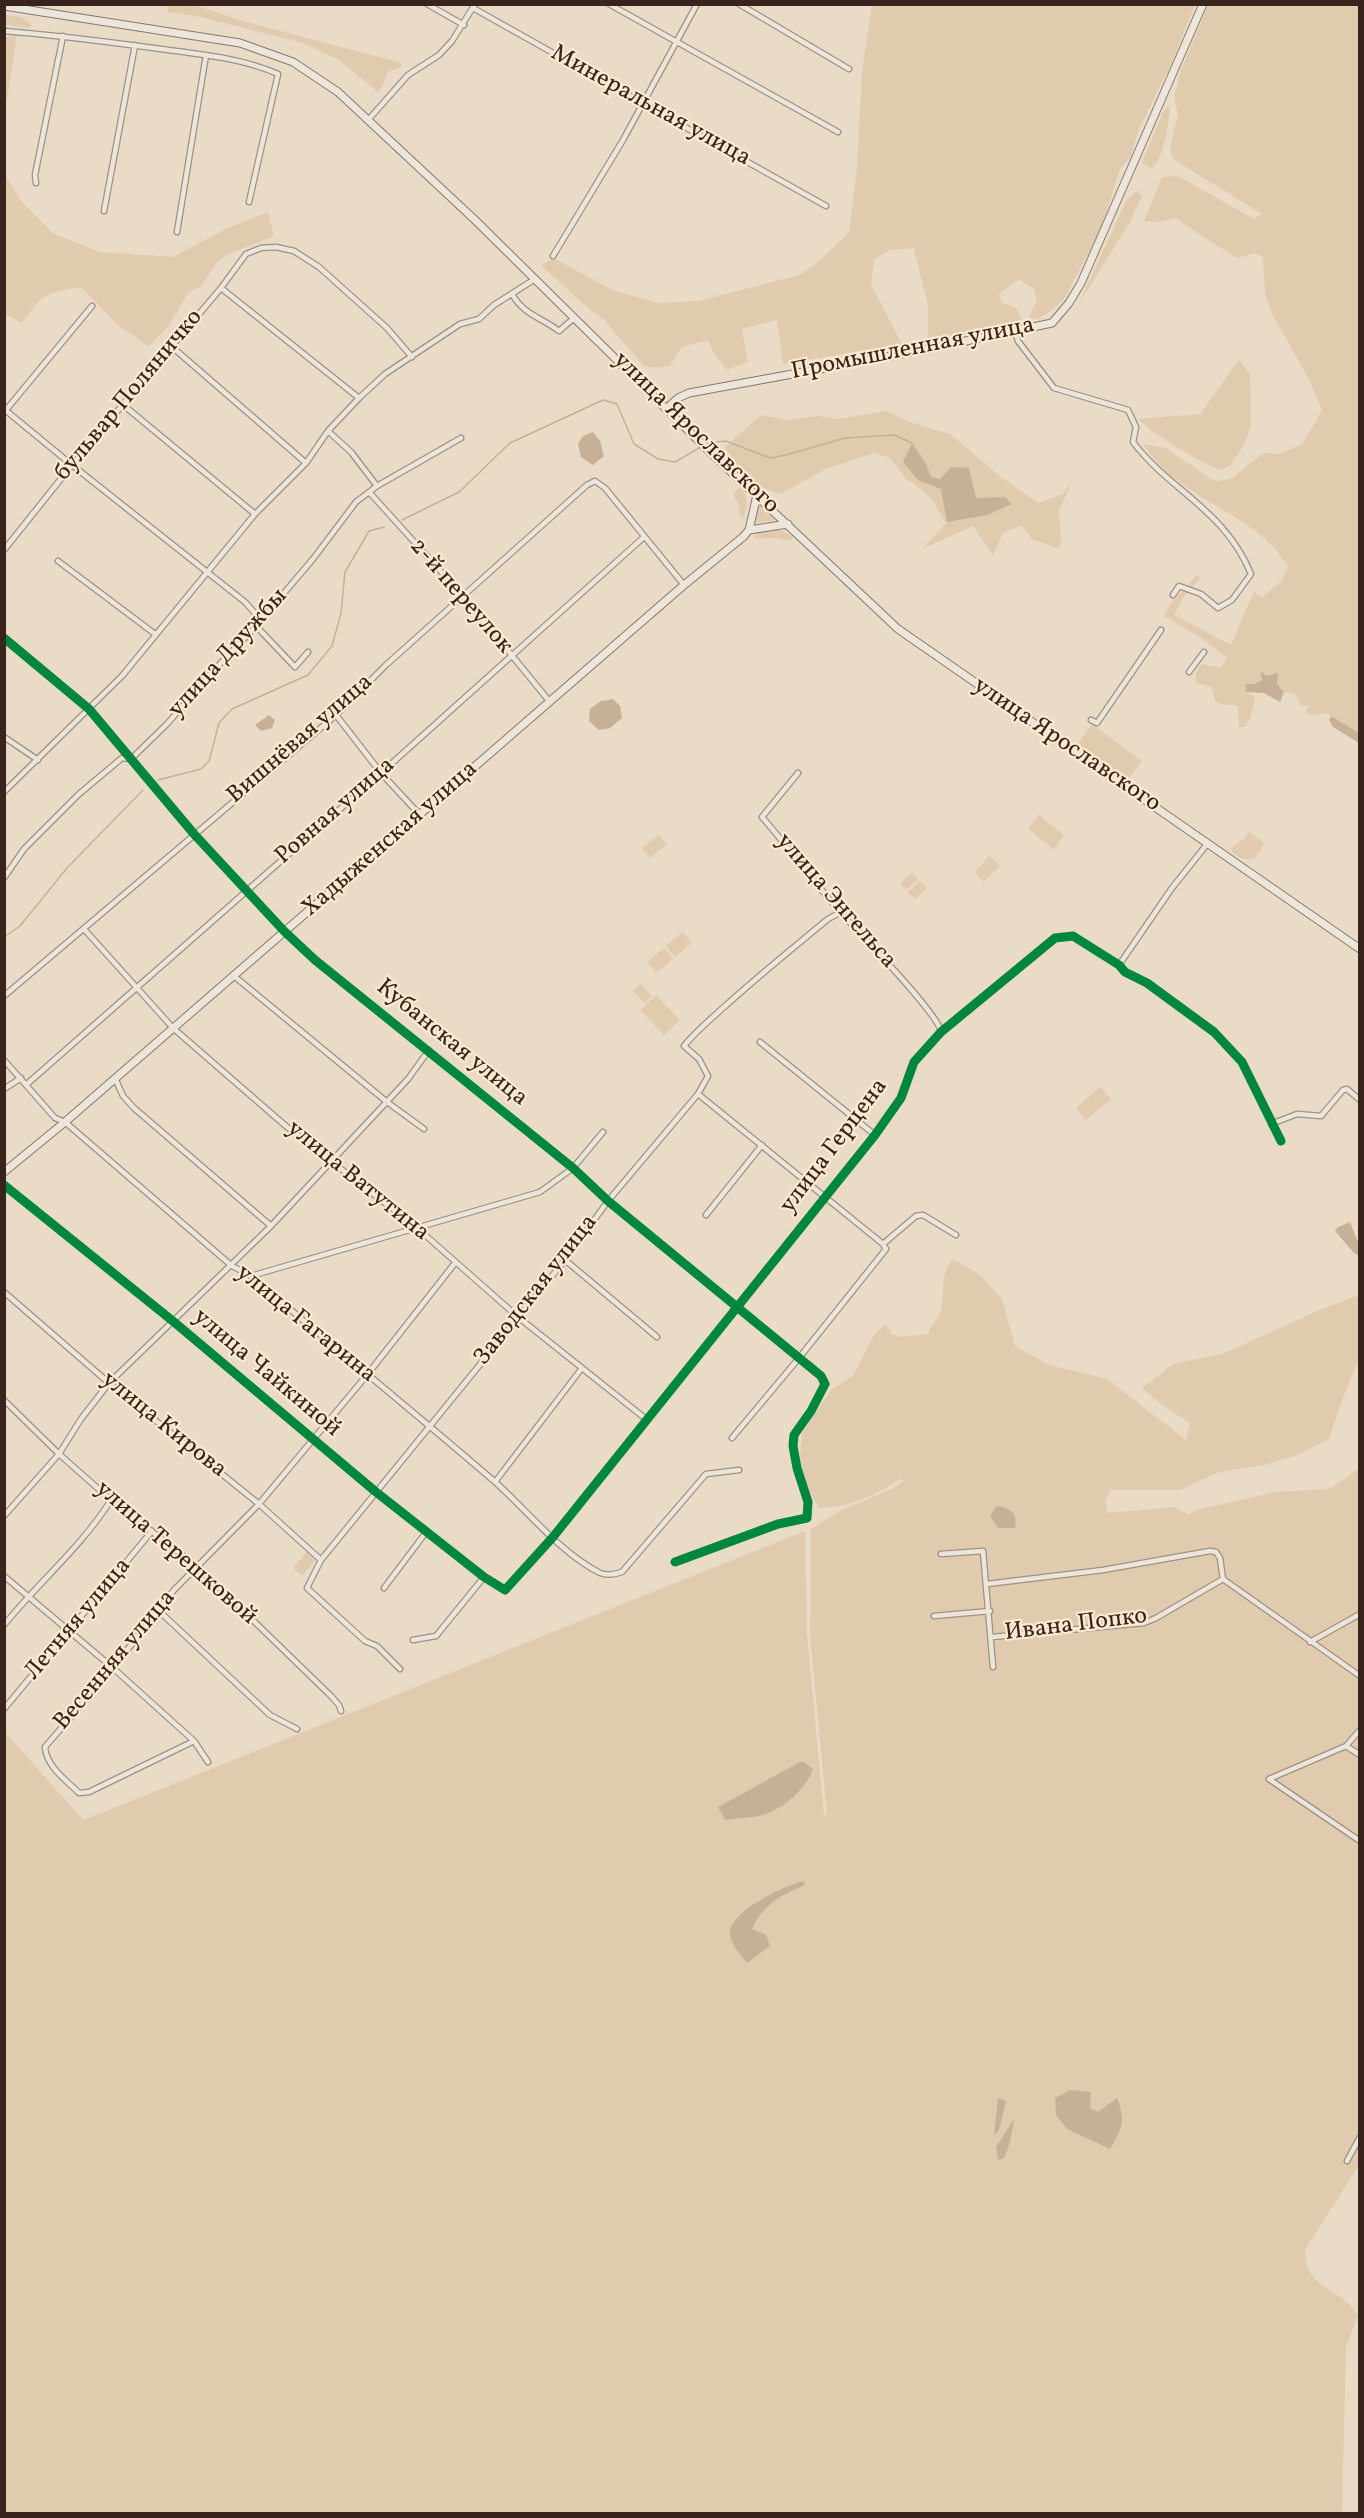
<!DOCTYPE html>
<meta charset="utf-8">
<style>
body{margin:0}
#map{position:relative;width:1364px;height:2518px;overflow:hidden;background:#eadbc6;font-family:Vollkorn,serif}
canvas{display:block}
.frame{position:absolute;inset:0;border:6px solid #38241c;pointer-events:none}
</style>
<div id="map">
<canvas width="1364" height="2518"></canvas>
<div class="frame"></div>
</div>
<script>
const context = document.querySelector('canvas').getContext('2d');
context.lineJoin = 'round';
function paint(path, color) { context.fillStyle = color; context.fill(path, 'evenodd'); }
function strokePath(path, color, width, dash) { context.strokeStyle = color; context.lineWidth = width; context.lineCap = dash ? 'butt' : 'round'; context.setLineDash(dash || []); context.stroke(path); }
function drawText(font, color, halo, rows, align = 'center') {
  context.font = font + ' Vollkorn,serif'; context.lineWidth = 4.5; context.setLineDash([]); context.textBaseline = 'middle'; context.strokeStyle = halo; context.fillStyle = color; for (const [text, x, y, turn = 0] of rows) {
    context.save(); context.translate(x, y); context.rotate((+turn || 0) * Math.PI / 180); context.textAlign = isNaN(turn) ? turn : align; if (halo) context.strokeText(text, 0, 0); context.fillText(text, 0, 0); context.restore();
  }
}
paint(new Path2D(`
 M170,5H195L239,20L402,63L401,67L388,72L379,93L339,60L303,43L196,16L168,12L167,6Z
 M872,5H1195L1171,64L1138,131L1131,156L1120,169L1102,226L1092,246L1064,299L1051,311L1037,319L1029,317L1037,300L1034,289L1019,279L999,294L1002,303L1015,307L1021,317L1022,323L928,340V305L914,248L890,250L874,260L871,285L902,344L783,364L777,320L742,329L748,362L727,370L715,356L708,340L682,347L670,366L657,368L644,366L604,320L581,302L541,265L554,258L612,290L658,303L698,301L800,275L817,263L849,233L857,169L862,71Z
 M1208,5H1359V733L1326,713L1312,715L1306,713L1308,706L1301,705L1295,694L1284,692L1277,684L1278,674L1266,676L1260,671L1262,680L1246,692L1255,697L1251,716L1245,727H1239L1238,706L1221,704L1215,701L1211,686L1196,683L1195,674L1202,664L1221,668L1227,658L1200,637L1164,616L1171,603L1197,575L1201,577L1183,598L1174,615L1231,645L1254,592L1262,598L1281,581L1288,567C1257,512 1179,501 1143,444L1165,448L1216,482L1232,478L1263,453L1280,454L1302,444L1322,411L1310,381L1272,314L1265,293L1263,258L1256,253L1237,258L1202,236L1176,218L1159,222L1144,221L1162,177L1178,176L1254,219L1262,214L1173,159L1170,148L1178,114L1174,97L1181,70Z
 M4,15L21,17L31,24L30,28L5,25Z
 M16,34V40L5,114V38Z
 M1170,106C1169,122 1164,160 1151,169L1142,162L1164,110Z
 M4,173L21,201L54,234L100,252L173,257L226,229L268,212L274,236L231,253L217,262L201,286L188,293L168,327L148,346L119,326L81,287C43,293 44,293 22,323L5,314Z
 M1137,191L1142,196L1129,224L1078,305L1127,199Z
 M1239,360L1250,374L1251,426L1244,445L1230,466L1219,470C1190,456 1162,440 1138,419L1200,414Z
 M886,411L912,423L950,434L1001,477L1038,503L1063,494L1073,479L1059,511L1061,541L1059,549L1032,539L1022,525L1003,533L993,556L973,526L922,549L946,523L933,501L922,490L906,479L890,458L874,453L826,469L780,494C751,486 740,472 725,447L761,415L787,420L819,416L838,419Z
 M738,488H742C748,498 748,507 743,518L740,516L739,504L735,499L734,493Z
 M759,505L775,520L755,523Z
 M777,529L791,535L793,538L791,541L776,538L756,539L754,536L758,532Z
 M1092,724L1142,761L1129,778L1125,779L1078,744Z
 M1039,815L1064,835L1054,849L1028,829Z
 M1249,832L1261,840L1264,845L1254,859H1242L1232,852L1231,848L1244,839Z
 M659,835L667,845L650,858L642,848Z
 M989,856L1001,866L983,882L975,872Z
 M912,872L918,879L906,890L900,883Z
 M920,881L927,888L915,899L908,892Z
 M682,932L692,943L675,957L666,946Z
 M664,948L673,959L656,973L647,962Z
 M641,984L652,996L645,1003L633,991Z
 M656,995L680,1020L664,1035L640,1010Z
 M1100,1087L1111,1099L1086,1120L1076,1108Z
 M953,1259L979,1274L1002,1299L1015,1346L1049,1365L1107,1379L1186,1440L1190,1423L1165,1407L1142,1388L1173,1364L1222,1354L1322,1309L1359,1295V1360L1340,1405L1329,1439L1300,1454L1264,1465L1219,1472L1180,1490H1110L1105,1502L1108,1513L1174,1507L1189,1515L1196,1510L1276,1492L1329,1489L1359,1469V2165L1305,2250C1306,2292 1339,2285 1358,2315L1346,2347L1342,2513H5L4,1731L83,1820L805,1531L807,1635L824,1815H827L810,1635L811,1529L840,1511L894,1488L904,1481L900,1479C877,1495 848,1508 819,1508L809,1491L800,1459L802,1433L831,1390L853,1376L874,1335L886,1324L891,1334L902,1337L929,1334V1330C933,1324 939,1318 941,1310C945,1291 939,1275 953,1259Z
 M307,1552L316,1560L302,1576L293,1568Z`), '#e0cbaf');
paint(new Path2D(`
 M593,432L600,441L604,456L593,465L581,457L578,444L583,436Z
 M912,443L926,464L931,477L940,479L951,467L969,468L976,498L1005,497L1012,504L987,515L947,522L941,489L918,480L903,462Z
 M1260,670L1266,676L1278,673L1277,684L1284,692L1280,702L1264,693L1246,692V684H1255L1262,680Z
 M613,699L620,706L622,718L610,728L599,730L589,721L590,709L601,701Z
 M269,715L275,720L272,728L261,731L255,725Z
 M1331,716L1359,733V743L1333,727L1329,720Z
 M1350,1222L1357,1240H1359V1256L1354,1253L1335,1231L1338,1227Z
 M996,1506C1010,1508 1018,1512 1015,1528H998L990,1516Z
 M802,1761L813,1769C806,1789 783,1809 763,1815C751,1818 737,1818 725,1820L718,1807Z
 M804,1881L805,1885C779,1897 765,1902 752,1929L766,1935L770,1946L747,1963C741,1955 731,1945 730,1935C728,1911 786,1885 804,1881Z
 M1070,2090L1091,2092L1090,2108L1098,2112L1117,2098C1126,2122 1122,2128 1110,2149L1067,2129L1056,2115L1055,2098Z
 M998,2098L1006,2101L999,2130L994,2135Z
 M1014,2119L1010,2142L1004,2158L998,2160L996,2147Z`), '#c6b096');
strokePath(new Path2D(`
 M707,443L726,441L770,458L786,455L845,438L894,435L912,443
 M402,520L459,492L510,443L603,400L617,404L634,444L658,459L675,462L701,447
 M158,780L201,769L209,761L219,723L232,709L308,675L332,646L341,613L345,572L369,531L384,527
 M4,937L20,926L67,868L143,790`), '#c6b096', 1.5);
const street = new Path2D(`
 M427,4L464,25
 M609,4L838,132
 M739,4L849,69
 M473,8L826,206
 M4,31C57,35 109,42 161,49C199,54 242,58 278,74L249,202
 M369,119L408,75L439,55L452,41L475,4
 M36,183L35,175L63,36
 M104,211L135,45
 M177,232L206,55
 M553,256L623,140L697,4
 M221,288L359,398
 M512,294C523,314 542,318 559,331L574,318
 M1015,331L1018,341L1054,388L1128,410L1136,427L1133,442C1170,491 1225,510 1251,574L1232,600L1218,608L1201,594L1179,586L1173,595
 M171,346L306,463
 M122,404L255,514
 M4,409L72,465L245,602L260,619
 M6,410L92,306
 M328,431L351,452L377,486
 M370,493L464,597L550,702
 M4,550L72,465L221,288L246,254L261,248L276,247L294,251L319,267L387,328L412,357
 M58,561L155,634
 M256,626L295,667L308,652
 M4,638L89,709L194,834L284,931L315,960L573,1168L608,1201L821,1376L825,1384L811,1411L794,1435L793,1446L797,1468L808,1502L807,1518L778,1524L675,1562
 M1189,672L1204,652
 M336,715L381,773L419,814
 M1091,720L1097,723L1161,630
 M4,737L38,760
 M798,773L762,817C789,848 814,882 841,913C858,932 939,1014 941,1032
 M4,792L122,676L255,514L306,463L328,431L359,398L385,374L460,324L479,319L494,305L535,279
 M4,878L24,849L79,794L122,758L131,759L167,724L214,670L256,626L313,559L356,502L377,486L461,438
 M84,929L173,1028L287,1127L416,1227L518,1317L646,1419
 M1119,965L1172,888L1208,843
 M234,976L387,1102L424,1129
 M4,996L336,715L386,665L587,485L595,481L605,488L684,585
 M760,1042L875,1135
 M4,1060L55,1118L65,1122L232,1266L251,1276C331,1345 414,1412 494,1481C528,1511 559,1552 600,1573C608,1576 615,1574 622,1572L706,1474L739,1470
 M115,1078L123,1096L134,1108L271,1226
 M27,1084L381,773L644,537
 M4,1089L21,1078
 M698,1094L883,1244
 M1271,1124L1297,1114L1321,1116L1343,1090L1347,1089L1360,1100
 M4,1185L174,1322L376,1492L484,1577L505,1590L553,1537L875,1135L901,1098L914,1062L941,1032L1055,938L1073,936L1119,965L1125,972L1147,983L1214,1032L1242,1062L1281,1141
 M706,1215L762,1145
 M565,1260L657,1337
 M251,1276L540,1192L573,1168L603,1132
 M4,1292L109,1383L259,1504L321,1560
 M4,1400L59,1454L111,1500L198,1567L330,1695L339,1705L341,1711
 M732,1438L799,1358L886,1249L883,1244L916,1216L923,1215L956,1235
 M495,1482L582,1368
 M4,1516L59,1454L81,1419L109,1383L271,1226L408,1079L429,1050
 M941,1554L983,1551L993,1667
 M4,1576L113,1668L194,1741
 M1223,1579L1360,1676
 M987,1584L1103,1570L1210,1551L1216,1552L1220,1558L1223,1579
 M384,1588L427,1531
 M159,1611L270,1715L297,1729
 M934,1616L990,1611
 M4,1625C39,1582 82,1546 111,1500
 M992,1637L1144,1623L1156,1618L1223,1579
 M413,1640L436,1636L484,1577
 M1310,1642L1360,1614
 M400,1669L377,1646L365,1641L307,1588L321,1560L565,1260L608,1201L698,1094L708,1076L699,1059L684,1046C696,1031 710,1020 724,1007C757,977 793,948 828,919L841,912
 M4,1709L152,1531
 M1346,1746L1360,1755
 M208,1762L194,1741L89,1792L79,1793C66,1780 46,1766 45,1747L113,1668L174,1590L259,1504L367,1375L455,1263
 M1269,1779L1360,1841
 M1269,1779L1346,1746L1360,1730
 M1347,2161L1360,2137`);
const secondary = new Path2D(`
 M4,6L240,43L293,62L338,92L475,220L711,453L898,629L1360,949
 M666,409L678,398L689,393L918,351L1052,323L1069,303L1081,283L1203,4
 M749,530L788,524
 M4,1172L65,1122L684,585L743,537L749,530L757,495`);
strokePath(street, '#9c9185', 7);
strokePath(secondary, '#83796d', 9);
strokePath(street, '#ede5da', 4.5);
strokePath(secondary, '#ede5da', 7);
strokePath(new Path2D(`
 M4,638L89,709L194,834L284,931L315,960L573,1168L608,1201L821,1376L825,1384L811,1411L794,1435L793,1446L797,1468L808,1502L807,1518L778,1524L675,1562
 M4,1185L174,1322L376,1492L484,1577L505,1590L553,1537L875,1135L901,1098L914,1062L941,1032L1055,938L1073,936L1119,965L1125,972L1147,983L1214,1032L1242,1062L1281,1141`), '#00873e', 9);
drawText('24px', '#38241c', '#fbe9d0', [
 ["Минеральная улица",650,107,29],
 ["Промышленная улица",913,350,-11],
 ["бульвар Поляничко",130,396,-50],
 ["улица Ярославского",695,434,44],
 ["2-й переулок",460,597,49],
 ["улица Дружбы",229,654,-48],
 ["Вишнёвая улица",301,740,-41],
 ["улица Ярославского",1066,746,34],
 ["Ровная улица",336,812,-41],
 ["Хадыженская улица",391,840,-41],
 ["улица Энгельса",835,902,49],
 ["Кубанская улица",451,1044,39],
 ["улица Герцена",835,1147,-53],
 ["улица Ватутина",357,1182,39],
 ["Заводская улица",537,1291,-52],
 ["улица Гагарина",305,1325,39],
 ["улица Чайкиной",266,1374,40],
 ["улица Кирова",163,1426,39],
 ["улица Терешковой",175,1554,41],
 ["Летняя улица",79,1620,-50],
 ["Ивана Попко",1076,1626,-7],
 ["Весенняя улица",116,1661,-50]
]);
</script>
